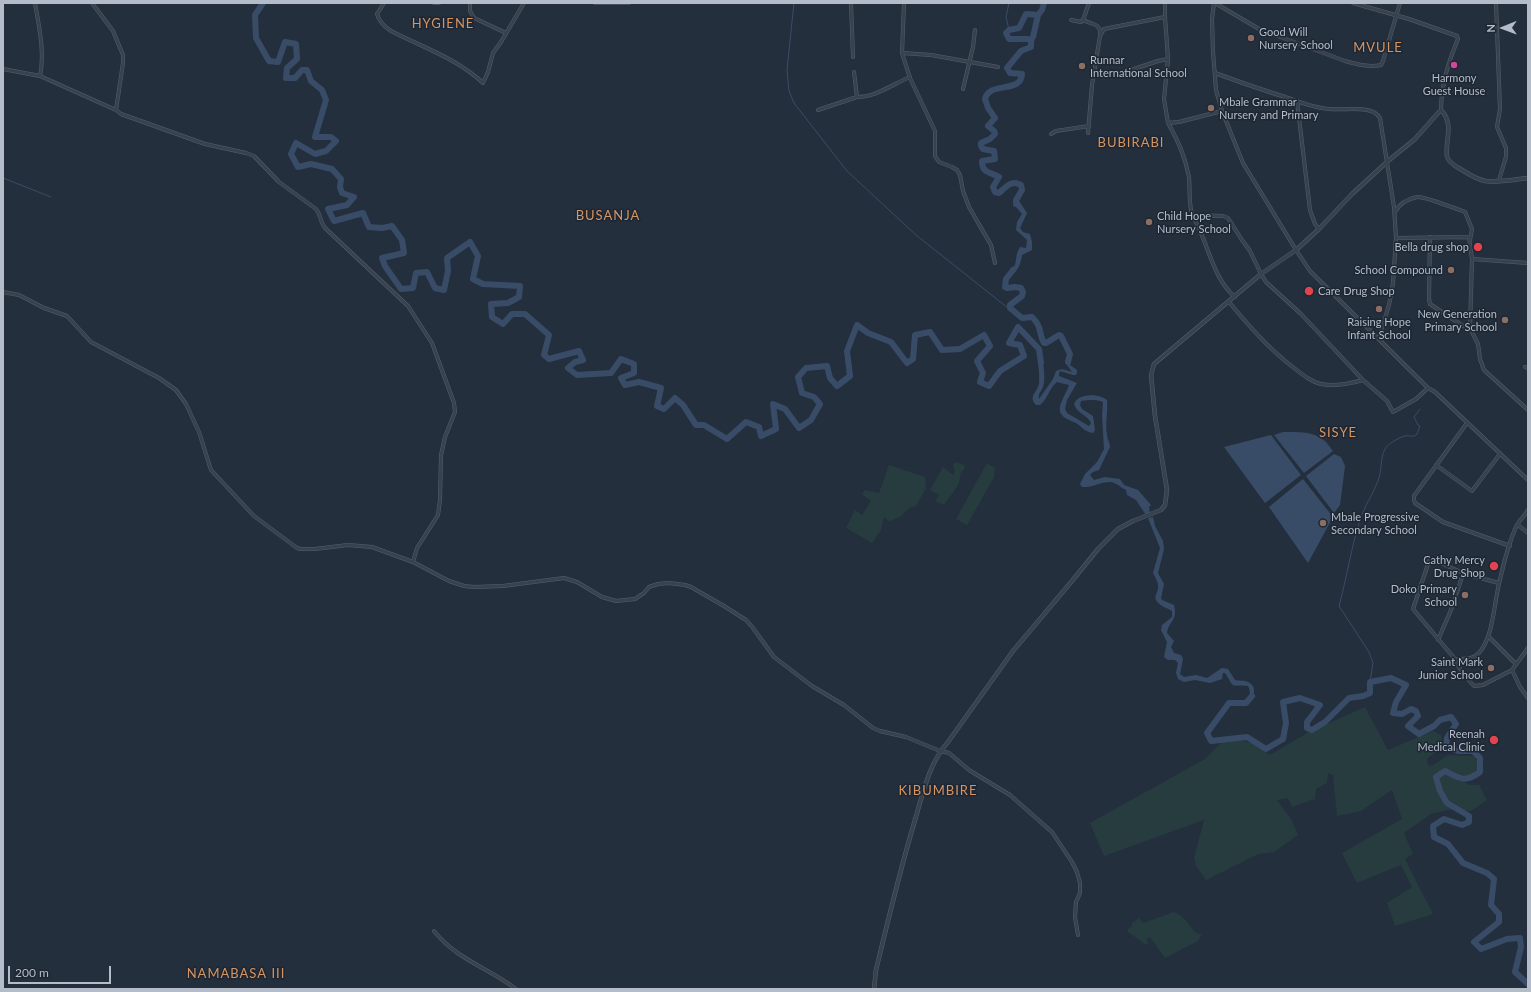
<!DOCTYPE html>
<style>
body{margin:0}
#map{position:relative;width:1531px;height:992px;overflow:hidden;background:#242f3e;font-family:Lato,sans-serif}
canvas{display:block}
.frame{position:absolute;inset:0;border:4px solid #b4bcc9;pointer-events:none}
.north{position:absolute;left:1483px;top:8px;width:40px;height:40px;-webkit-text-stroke:3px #1d2633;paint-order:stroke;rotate:269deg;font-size:11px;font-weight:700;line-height:16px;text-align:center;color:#b4bcc9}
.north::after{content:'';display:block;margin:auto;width:14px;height:18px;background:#b4bcc9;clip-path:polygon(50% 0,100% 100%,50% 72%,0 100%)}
.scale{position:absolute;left:8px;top:966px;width:103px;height:18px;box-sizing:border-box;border:2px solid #b4bcc9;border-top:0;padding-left:5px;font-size:12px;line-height:14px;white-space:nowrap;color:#b4bcc9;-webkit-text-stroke:3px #1d2633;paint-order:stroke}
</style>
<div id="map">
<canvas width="1531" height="992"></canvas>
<div class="frame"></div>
<div class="north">N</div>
<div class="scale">200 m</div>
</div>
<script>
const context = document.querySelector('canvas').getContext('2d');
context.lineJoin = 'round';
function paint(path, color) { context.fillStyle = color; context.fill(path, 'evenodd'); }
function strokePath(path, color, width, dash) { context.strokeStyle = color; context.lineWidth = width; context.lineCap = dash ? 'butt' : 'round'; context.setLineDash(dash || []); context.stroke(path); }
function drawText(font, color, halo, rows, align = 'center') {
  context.font = font + ' Lato,sans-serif'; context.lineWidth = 3; context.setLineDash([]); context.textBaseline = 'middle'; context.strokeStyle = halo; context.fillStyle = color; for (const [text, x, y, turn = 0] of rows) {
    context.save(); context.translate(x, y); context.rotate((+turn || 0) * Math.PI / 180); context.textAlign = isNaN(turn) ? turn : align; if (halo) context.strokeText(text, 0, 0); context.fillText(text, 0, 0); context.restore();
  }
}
paint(new Path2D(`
 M955,462L964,465L965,469C958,473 961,477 959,483C955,491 949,497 944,505L935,501L939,495L930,490L943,467L953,475L955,472L953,466Z
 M987,463L995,468L994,477L967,525L956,519Z
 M889,465L925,477L926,488L916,506C904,509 906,514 899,517C895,519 893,519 890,522L884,517L881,530L872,543L846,528L855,510L862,515L871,501L862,494L865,490L879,493Z
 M1365,707L1388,750L1433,731L1441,735L1443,746L1427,759L1428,765L1432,766L1448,755L1475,756C1479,764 1480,772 1470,776C1467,777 1463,778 1460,777C1456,776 1452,773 1449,771L1448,775L1470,785H1479L1487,800L1471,811L1447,810L1431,814L1404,833L1413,854L1405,859L1433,914L1395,926L1387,903L1412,887L1401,865L1357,883L1342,853L1402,819L1392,790L1361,811L1337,816L1333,775L1328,773L1327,783L1316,789L1315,799L1292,807L1288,798L1277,800L1291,819L1298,835L1274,852L1258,854L1206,880L1196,866L1194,858L1204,820L1104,856L1090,823L1205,759L1223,741C1249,740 1249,740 1270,755L1307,733Z
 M1174,912C1183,915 1190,926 1196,933L1202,934L1198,941L1165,958L1150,937L1146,939L1148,943L1146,945L1134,936L1129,933L1127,930L1132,926V923L1139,918L1143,923Z`), '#263c3f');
paint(new Path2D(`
 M1016,198H1021L1019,201L1027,213L1020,228L1023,232L1030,234L1032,242V250L1022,255C1021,264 1017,274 1008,277L1006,275L1015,265L1017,253L1020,247L1026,248L1027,240L1016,230L1017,222L1022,214L1016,207L1013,200Z
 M1037,354H1042C1043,363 1046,379 1043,387C1041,392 1038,393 1039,399L1053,379L1056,371L1062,369L1072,372L1067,365L1070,354L1071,361L1070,365L1077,370V373L1076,375H1073L1060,371L1059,374V376L1077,383L1067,400L1065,409L1067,413L1089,426L1091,423C1087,414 1077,414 1074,404C1078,393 1099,393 1107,400C1108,412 1105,423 1107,435C1107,439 1110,443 1110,447L1099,470L1093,472L1090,475L1094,480L1105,477L1120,479L1124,485L1138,490L1151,505L1149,507L1150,514L1146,515L1136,500L1127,495L1126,490C1121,488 1116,482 1110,482C1100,482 1092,488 1082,487L1080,484L1085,474L1097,462L1104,449L1102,415L1103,402C1096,399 1088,400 1081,401L1080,405L1082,409L1093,416L1095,430L1093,433C1085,432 1082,427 1076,423C1072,421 1065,419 1062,415C1055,408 1067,393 1069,385L1057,382C1049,388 1048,399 1040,405H1036C1028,396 1037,393 1039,384C1040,375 1038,364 1037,354Z
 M1283,432C1295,432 1312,431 1322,439C1326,441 1330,447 1333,451L1304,473L1274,435Z
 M1271,435L1301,475L1265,503L1224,447Z
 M1334,454L1341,457L1345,466L1340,505L1334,513L1306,476Z
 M1303,479L1333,517L1308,563L1269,507Z
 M1153,517L1155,526L1163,541L1164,549L1158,573L1164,584L1161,598L1162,600L1174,605C1178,621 1169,620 1167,633L1174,641L1171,647L1174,653L1181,655L1183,659L1180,674L1184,677L1196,675L1207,678L1222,668L1228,669L1235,680C1239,681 1244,680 1248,682C1258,687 1254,696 1248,702L1247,700C1250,695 1251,692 1248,686C1229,684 1236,690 1225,673H1223L1222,679L1210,683L1195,680L1184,682L1178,679L1176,673L1178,663L1175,660H1168L1164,657L1167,642L1161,630L1162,625L1172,617V611C1167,608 1159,606 1156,600C1154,596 1158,592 1158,588C1159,582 1155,578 1153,573L1160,548L1148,518Z`), '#394c67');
strokePath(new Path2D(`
 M794,3L787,70L789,91L794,103L847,171L916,235L1008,308H1010
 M1009,30L1006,17L1009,3
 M3,178L51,197
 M1370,682L1373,663L1369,652L1339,606C1347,577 1351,548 1360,520C1364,507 1373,494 1378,481C1382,471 1380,458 1385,449C1387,444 1400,437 1405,436C1408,435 1414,438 1417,434C1418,432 1419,428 1420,426L1418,425L1414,417L1420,409`), '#394c67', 1);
strokePath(new Path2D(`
 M263,3L255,15L256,38L269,61L278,62L285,42L296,44L297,59L287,68L286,78H295L302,70H307L311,81L322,90L326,100L315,137H331L336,141L326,151L315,154L296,143L291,154L298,167L311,164L332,169L341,179L340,187L342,193L354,197L347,205L328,209L334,221L363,213L369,227L382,228L392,226L402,240L404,253L382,258L385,266L401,289L413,288L416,273L427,272L435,288L444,290L448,271L447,258L470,242L478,256L473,279L483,284L520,286L519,297L508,303L491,304L492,317L503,324L512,314H525L549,335L544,355L549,359L579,351L583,360L575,362L568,368L577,375L611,373L621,359L634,364V373L621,378L625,385L639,382L661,388L657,406L664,409L675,398L683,405L696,425H704L727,439L746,422L759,427L761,436L776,429L773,404L785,409L799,428L811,420L820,404L814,397L802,393L798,377L806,368L827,366L830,378L837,386L850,376L847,351L857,325L868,333L891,342L907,363L913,359L915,335L930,332L942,350L960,349L984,335L990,346L977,361L983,373L980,382L989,386L1000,371L1024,356L1020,345L1009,343L1018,327L1039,349L1041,363
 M1031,41L1033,37L1038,15
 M1016,204V200L1022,190L1021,185C1012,179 1006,187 999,193L995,192L993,187L999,177C991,172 982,174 982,161L995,159L994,151L983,149L981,146V143L990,139L995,134L994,131L988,126L995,118L988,108L985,99C989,81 1021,94 1022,74L1010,73L1007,68L1021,51L1031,47V41L1028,39H1009L1006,33L1009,30L1019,28L1026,14L1038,15L1042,10L1044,3
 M1013,270L1006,279L1005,287L1007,288L1015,287L1021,288L1023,292L1022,296L1010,305V308L1022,318L1032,317C1043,328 1038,333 1044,343H1046L1059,335L1061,336L1070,354L1068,362
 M1252,696L1246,703H1229L1207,733L1211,741L1247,737L1266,749L1283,739L1286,723L1283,702L1300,698L1320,705L1307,722V728L1312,730L1325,722L1349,698L1363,696L1370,693V682L1391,678L1406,685L1396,702L1393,713L1402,714L1411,709L1416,711L1418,716L1408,726L1419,734L1434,726L1440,720L1451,717L1456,724L1447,738L1446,747L1458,751H1473L1480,758V772C1465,783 1460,779 1445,771L1436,777L1440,791L1447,803L1469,816V822L1462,825L1444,819L1433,826L1434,837L1448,844L1463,863L1487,873L1494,879L1491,905L1499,914V922L1474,942L1481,949L1507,939L1520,938L1521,947L1515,972L1528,984`), '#394c67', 6);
const minor = new Path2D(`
 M35,3C39,26 45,53 40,76
 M92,3L113,31L123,55V63L116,110
 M384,3L377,14C379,22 385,27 391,31C422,47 458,59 483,83L488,72L493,53L501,42L524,3
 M434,3H439
 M470,3V11L474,18L506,33
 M595,3H629
 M851,3L853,57
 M904,3L902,53L910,78L935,131V156L939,162L952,167L957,170L960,175L963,191L969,207L991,245L995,263
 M1165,3V17L1168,59L1164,99L1168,123L1179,122L1222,111
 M1214,3L1212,19L1213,52L1216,90L1222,111L1243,163L1296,250L1310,271L1428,388L1435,392L1528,480
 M1215,3L1259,29L1345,61C1356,64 1370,68 1381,65L1383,61L1400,3
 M1353,3L1409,19L1457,36L1458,39C1448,63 1441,85 1441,111
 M1496,3L1500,109L1497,127L1506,148V157L1499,180
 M1071,20L1081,22L1083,20C1090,24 1101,23 1100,34
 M1083,20L1089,3
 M902,53L931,55L998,67
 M3,69L40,76L116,110L121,114L205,144L246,153L254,156L279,182L316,209C321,215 320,222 325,228L408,306L432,343L454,403L455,412L445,437L441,455L440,500L438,515L417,548L413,562
 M1215,73C1237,81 1259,89 1282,96C1297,101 1313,108 1329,109C1344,111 1372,104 1380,118L1394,207L1396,238L1469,237L1472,259L1470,328L1478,344L1480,359L1484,370L1528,410
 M1116,75L1158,61L1168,59
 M963,89L973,47L975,30
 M857,97C876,97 893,84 910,77
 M1297,101L1310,210L1315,224L1319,229
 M818,110L857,97L854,72
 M1168,123C1178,141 1185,156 1189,177C1190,188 1189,199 1191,210C1193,218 1198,225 1201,233C1210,254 1216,281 1235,297
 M1088,133L1092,85L1100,36L1104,29L1165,17
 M1051,134L1056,131L1089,126
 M1395,212C1400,203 1407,199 1417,197C1425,196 1456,209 1465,212L1472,229L1470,240
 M1192,215L1223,216L1228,218L1242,240L1250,251L1261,274L1266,282L1301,314L1363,380
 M1430,237L1429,299L1430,304L1463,326L1470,328
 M1472,259L1528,263
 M3,292L19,295L44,308L67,316L91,342L159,378L176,390L186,404L199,432L211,470L254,516L297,548L301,549H315L348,545L372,547L413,562L449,581L464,586L474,587L503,586L564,578L577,582L602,597L616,601L635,599L644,593L649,587L658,584L669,583L685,585L691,587L724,606L746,620L753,628L774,657L812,686L844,705L873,728L880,731L906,737L940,751L949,753L969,770L1010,795L1052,832L1072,862L1077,872L1080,883V893L1076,902L1075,917L1078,935
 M1229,302C1249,326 1269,349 1294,368C1303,375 1310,381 1321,384C1335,387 1349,384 1363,380L1387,401L1393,412L1416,399L1428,388
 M1379,338L1389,305L1393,283L1396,238
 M1525,367L1528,368
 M1467,423L1414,496V500L1415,503L1443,522L1510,546
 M1436,465L1472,491L1500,454
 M1518,525L1528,533
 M1465,574L1432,559L1429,561L1413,609L1455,659C1463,659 1472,660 1478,654C1493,639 1494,604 1499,584C1503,566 1509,541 1517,525C1520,520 1525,515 1528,510
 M1488,636L1516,664
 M1438,640L1451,610L1462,577L1465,574L1499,583
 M1455,660L1463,674L1474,686L1483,685L1512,670L1528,648
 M1512,670L1520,687L1528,698
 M434,931C457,960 489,968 516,989`);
const tertiary = new Path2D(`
 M874,989L876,970C888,920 900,870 915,820C923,793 929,763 948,742L1013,651L1072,581L1098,549L1118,529L1133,521L1161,510L1165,505L1167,490L1155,416L1151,375L1154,364L1261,274L1296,250L1319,229L1352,194L1388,161L1415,139L1439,112L1442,111C1454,125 1445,140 1447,156C1448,162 1453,164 1457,167C1466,172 1475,179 1485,181C1496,183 1516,179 1528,178`);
strokePath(minor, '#565f6c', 4);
strokePath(tertiary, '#565f6c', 4.5);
strokePath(minor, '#38414e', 3);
strokePath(tertiary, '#38414e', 3.5);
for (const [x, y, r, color] of [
 [1251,38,4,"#8d6e63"],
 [1454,65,4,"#d1479c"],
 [1082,66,4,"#8d6e63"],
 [1211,108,4,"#8d6e63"],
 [1149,222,4,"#8d6e63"],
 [1478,247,5,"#e0444e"],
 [1451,270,4,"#8d6e63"],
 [1309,291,5,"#e0444e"],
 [1379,309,4,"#8d6e63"],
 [1505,320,4,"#8d6e63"],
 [1323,523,4,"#8d6e63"],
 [1494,566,5,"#e0444e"],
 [1465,595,4,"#8d6e63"],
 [1491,668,4,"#8d6e63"],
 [1494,740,5,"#e0444e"]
]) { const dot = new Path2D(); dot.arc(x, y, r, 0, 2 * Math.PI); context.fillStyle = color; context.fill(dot); strokePath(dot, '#1d2633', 1.5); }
drawText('11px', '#b4bcc9', '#1d2633', [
 ["Good Will",1259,32,"left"],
 ["Nursery School",1259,45,"left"],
 ["Runnar",1090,60,"left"],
 ["International School",1090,73,"left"],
 ["Harmony",1454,78,"center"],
 ["Guest House",1454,91,"center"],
 ["Mbale Grammar",1219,102,"left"],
 ["Nursery and Primary",1219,115,"left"],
 ["Child Hope",1157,216,"left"],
 ["Nursery School",1157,229,"left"],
 ["Bella drug shop",1469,247],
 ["School Compound",1443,270],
 ["Care Drug Shop",1318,291,"left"],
 ["New Generation",1497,314],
 ["Primary School",1497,327],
 ["Raising Hope",1379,322,"center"],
 ["Infant School",1379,335,"center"],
 ["Mbale Progressive",1331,517,"left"],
 ["Secondary School",1331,530,"left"],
 ["Cathy Mercy",1485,560],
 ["Drug Shop",1485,573],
 ["Doko Primary",1457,589],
 ["School",1457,602],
 ["Saint Mark",1483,662],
 ["Junior School",1483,675],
 ["Reenah",1485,734],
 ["Medical Clinic",1485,747]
], 'right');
context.letterSpacing = '1px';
drawText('13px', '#d59563', '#1d2633', [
 ["HYGIENE",443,24],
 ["MVULE",1378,48],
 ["BUBIRABI",1131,143],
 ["BUSANJA",608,216],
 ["SISYE",1338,433],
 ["KIBUMBIRE",938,791],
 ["NAMABASA III",236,974]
]);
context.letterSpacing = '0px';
</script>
